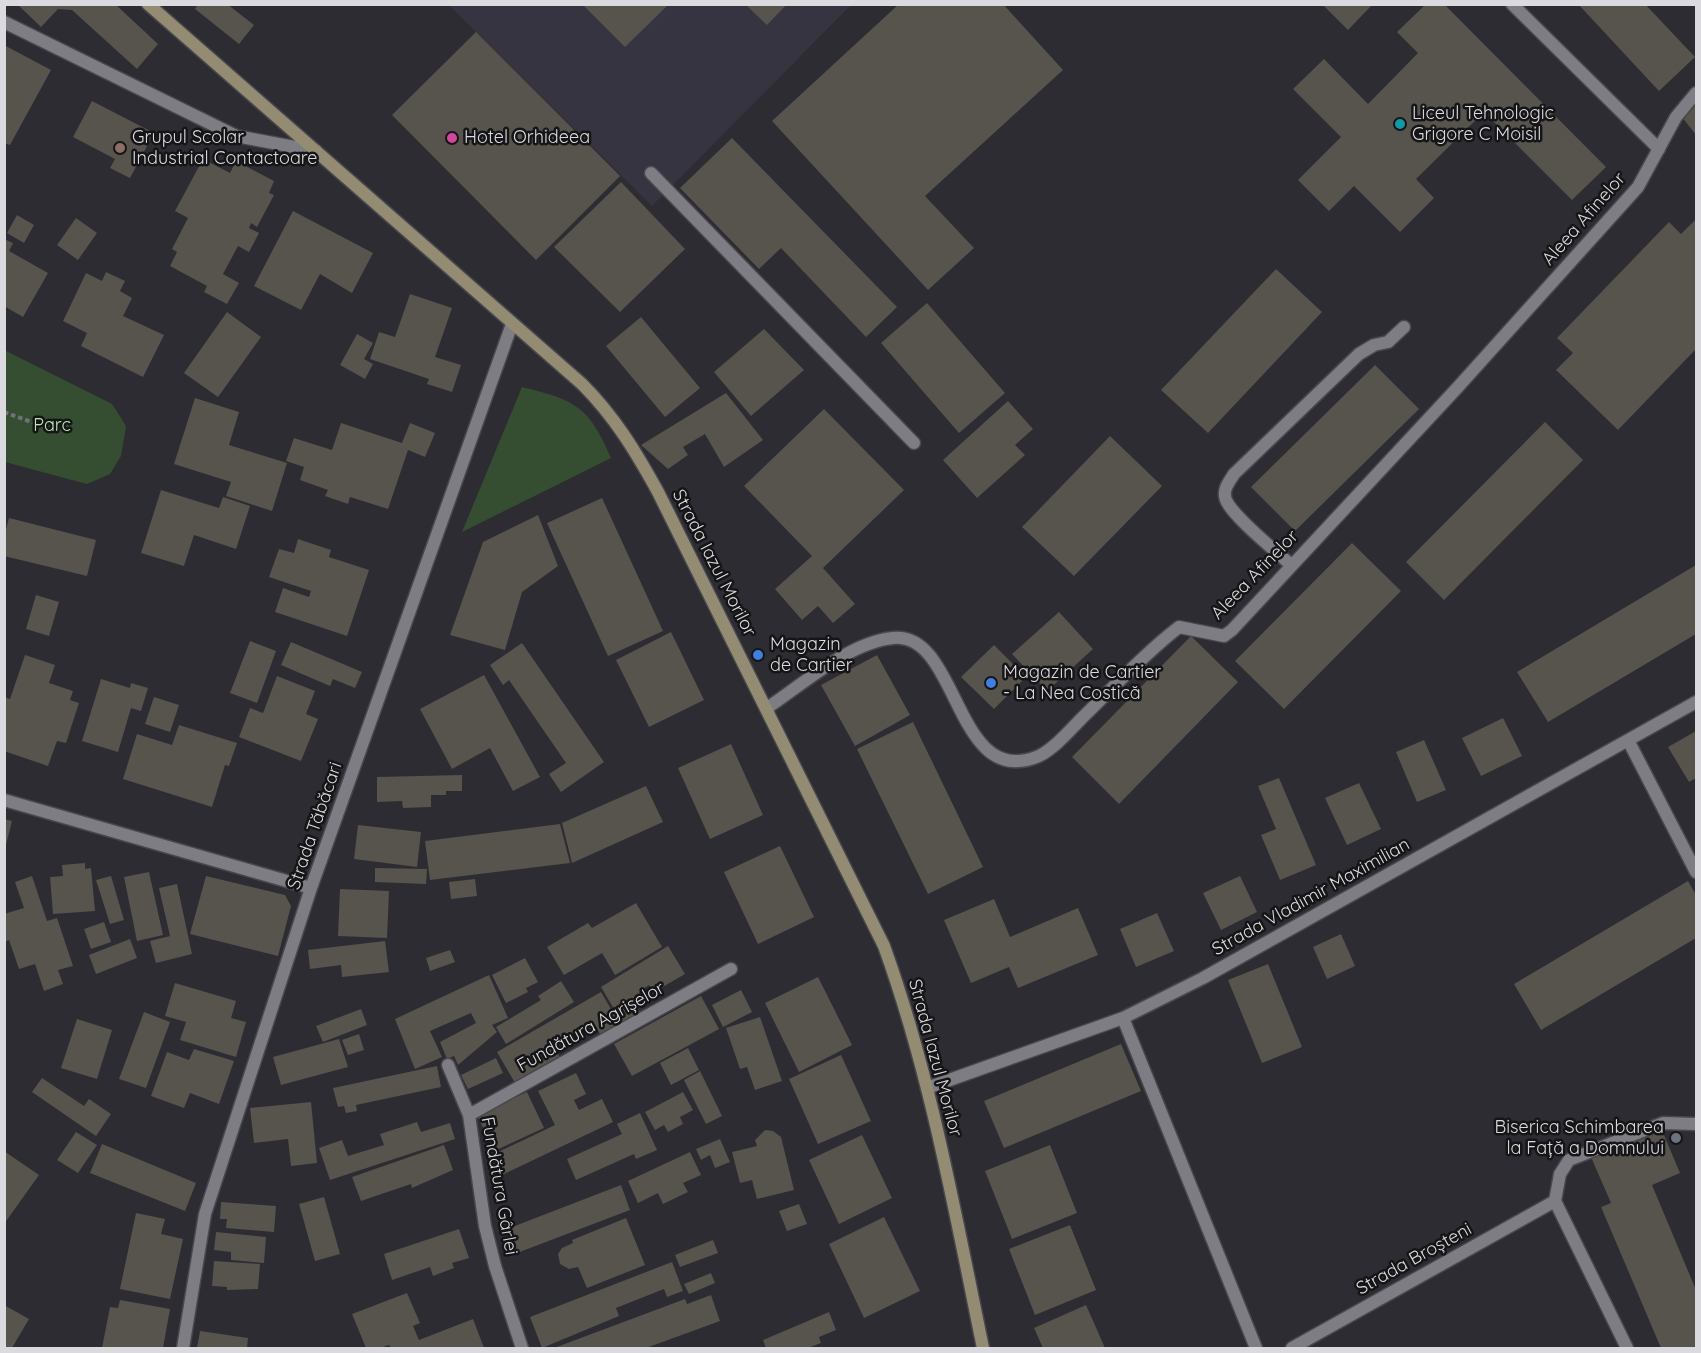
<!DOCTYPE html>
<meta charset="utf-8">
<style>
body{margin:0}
#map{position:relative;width:1701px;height:1353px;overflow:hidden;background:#2d2c32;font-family:Quicksand,sans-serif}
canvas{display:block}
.frame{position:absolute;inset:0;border:6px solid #dbdade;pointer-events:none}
</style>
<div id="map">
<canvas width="1701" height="1353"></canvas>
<div class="frame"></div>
</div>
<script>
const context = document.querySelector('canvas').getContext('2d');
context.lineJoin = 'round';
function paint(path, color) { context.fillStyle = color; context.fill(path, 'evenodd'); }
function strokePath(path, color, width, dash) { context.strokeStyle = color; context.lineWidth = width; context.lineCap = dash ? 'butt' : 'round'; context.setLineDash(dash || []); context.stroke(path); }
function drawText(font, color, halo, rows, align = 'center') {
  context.font = font + ' Quicksand,sans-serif'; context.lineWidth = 5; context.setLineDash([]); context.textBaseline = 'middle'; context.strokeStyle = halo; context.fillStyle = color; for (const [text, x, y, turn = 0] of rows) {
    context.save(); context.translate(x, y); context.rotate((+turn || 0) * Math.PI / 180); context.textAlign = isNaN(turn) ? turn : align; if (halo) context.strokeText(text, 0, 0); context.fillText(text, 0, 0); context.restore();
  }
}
paint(new Path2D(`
 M449,5H851L652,206Z`), '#363440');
paint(new Path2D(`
 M4,350L112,404L126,426L121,456L110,474L87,484L5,462Z
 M522,387C575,400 589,406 611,458L462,532Z`), '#354e31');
paint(new Path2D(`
 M17,4H115L158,44L137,69L72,10L58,9L41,27Z
 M198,4H227L254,25L239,44L195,9Z
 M582,4H669L625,47Z
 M745,4H787L767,25Z
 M899,4H1003L1063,70L925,196L974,248L928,290L772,121Z
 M1322,4H1373L1348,30Z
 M1426,4H1444L1606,167L1572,200L1484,112L1416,179L1434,198L1400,232L1354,186L1329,211L1298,180L1341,137L1293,89L1324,59L1368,104L1418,53L1397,32Z
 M1578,4H1645L1695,57L1659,91Z
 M476,32L620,176L536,260L392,115Z
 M4,45L51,70L10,145L4,143Z
 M92,101L154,133L130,178L110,168L115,159L73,137Z
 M1696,105V135L1682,117Z
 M732,138L897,307L866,337L781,248L759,269L680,188Z
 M203,159L230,173L236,161L274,181L269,193L274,195L257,227L251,223L249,228L259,233L249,252L238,246L223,274L239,283L227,304L204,292L207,286L170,266L177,252L172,249L188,218L175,211Z
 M621,182L685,249L620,312L554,247Z
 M293,211L373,253L352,293L320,274L301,310L254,286Z
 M17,215L34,225L24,243L7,233Z
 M76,218L97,233L78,260L57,245Z
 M1696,219V349L1618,430L1556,370L1573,353L1557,338L1669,222L1681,234Z
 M4,239L13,243L9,251L48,273L23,317L4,306Z
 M1276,269L1322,312L1208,433L1161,390Z
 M106,272L125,281L120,291L132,298L123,316L164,335L143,377L81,346L87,333L63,321L86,273L102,281Z
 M410,294L452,308L435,357L461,365L452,392L427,384L429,379L370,359L379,332L395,337Z
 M927,303L1005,393L959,433L881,343Z
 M227,312L261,337L218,397L184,373Z
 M641,317L700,388L665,417L606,346Z
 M764,329L804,370L751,416L714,372Z
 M357,334L373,343L364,359L373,364L365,379L340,365Z
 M1375,365L1419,409L1295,531L1251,487Z
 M726,393L763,440L724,467L705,434L683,447L688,455L668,469L641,445Z
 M195,398L239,412L229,445L287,463L272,511L226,496L231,482L174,464Z
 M1008,401L1033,429L1015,445L1025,455L977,498L943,460Z
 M824,409L904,490L823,568L855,604L833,623L818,606L802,620L775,589L812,556L744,486Z
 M1545,422L1583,460L1444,600L1406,562Z
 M341,423L402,443L410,423L435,433L425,457L408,450L388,509L350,497L348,504L325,496L328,490L300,480L304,467L286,461L294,438L332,450Z
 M1110,436L1162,486L1074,576L1022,527Z
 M161,490L219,508L223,497L250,506L236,549L194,535L184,566L141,553Z
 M602,498L663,631L608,656L547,523Z
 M538,515L558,566L522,592L505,650L450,635L483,542Z
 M9,518L96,540L87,576L4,556V537Z
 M298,539L331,550L329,557L369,570L347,636L275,612L283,588L309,597L311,591L269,577L279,549L294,553Z
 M1352,543L1401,591L1284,709L1235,661Z
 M1696,565V634L1548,722L1517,672Z
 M36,595L59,602L49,636L26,629Z
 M1059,612L1093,649L1047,691L1012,654Z
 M671,632L704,700L649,727L616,660Z
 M1191,636L1238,682L1119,804L1072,757Z
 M250,641L276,651L257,703L230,693Z
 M291,642L362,672L355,688L333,679L330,686L281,665Z
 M522,643L604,762L561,792L549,774L566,763L509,680L503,685L490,665Z
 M994,645L1026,677L994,709L961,677Z
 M25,655L55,665L49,683L73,691L70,700L79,703L66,743L57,741L48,766L4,751V697L10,699Z
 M877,655L910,715L855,746L821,685Z
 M484,675L540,777L513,791L490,748L452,769L420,709Z
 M277,676L315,691L306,714L318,719L301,761L239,737L250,708L263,713Z
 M101,679L130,688L131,683L148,688L141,711L131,708L118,752L82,741Z
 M154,697L179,705L170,732L145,724Z
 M1503,718L1522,756L1481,776L1462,738Z
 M913,722L983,867L928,894L857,749Z
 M179,725L237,743L229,766L225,765L212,807L123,779L137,734L172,745Z
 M1696,731V778L1689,782L1668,747Z
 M1424,740L1446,790L1417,802L1396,752Z
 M731,744L763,815L710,839L678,768Z
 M462,775V791H446V795H431V807L403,808L402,801L377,802V777Z
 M1279,778L1316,865L1280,880L1261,835L1276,829L1258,786Z
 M1359,783L1381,829L1347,845L1325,798Z
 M646,786L663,822L572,863L562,823Z
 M4,819L12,821L5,849H4Z
 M560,824L570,863L430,880L425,841Z
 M358,825L421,832L417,867L354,859Z
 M780,846L814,917L758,944L724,872Z
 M85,863V869L91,868L95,911L53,914L50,877L63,876L62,865Z
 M375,868L427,869L426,884L375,882Z
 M149,872L163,935L137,941L124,877Z
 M32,876L47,921L57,918L73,966L58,970L63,984L44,991L35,964L19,969L9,940L4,942V914L24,908L15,882Z
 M111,876L124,920L110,924L96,880Z
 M206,876L285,895L291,906L278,956L190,934Z
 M1240,876L1257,912L1221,930L1203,893Z
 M475,879L477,896L451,899L449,882Z
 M1688,881L1696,895V938L1541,1030L1514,984Z
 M177,884L192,954L156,963L150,941L170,936L159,888Z
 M340,889L389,891L387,938L338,936Z
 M994,899L1010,937L1078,908L1098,955L1018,988L1009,967L971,983L944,920Z
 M636,903L662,947L615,975L602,953L564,975L547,947L588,923L592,928Z
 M1157,913L1174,951L1136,967L1120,929Z
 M104,922L111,942L91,949L84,929Z
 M1341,934L1355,966L1327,979L1313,947Z
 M130,939L137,958L96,974L89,955Z
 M385,941L389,972L342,977L341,965L310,969L308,950Z
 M668,946L685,974L654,992L649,985L639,992L643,999L635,1004L642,1015L624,1026L601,987Z
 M450,950L455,962L430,971L426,958Z
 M525,958L538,982L526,988L528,992L506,1003L492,975Z
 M1268,964L1302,1047L1262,1063L1228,980Z
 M489,975L508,1018L492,1025L497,1032L458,1065L454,1056L447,1059L440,1042L476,1023L471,1013L430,1031L442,1057L415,1069L395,1019Z
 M818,977L852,1045L799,1072L765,1003Z
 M561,981L574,1002L506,1044L496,1027L541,1000L538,996Z
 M175,983L236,1001L231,1018L246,1022L236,1057L180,1040L186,1022L165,1016Z
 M741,990L752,1012L723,1027L712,1005Z
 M601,992L622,1028L603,1039L596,1027L591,1030L589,1025L553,1046L560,1057L515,1083L497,1052Z
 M701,996L719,1029L632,1076L614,1044Z
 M361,1009L367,1025L323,1042L316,1026Z
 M144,1012L170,1022L146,1088L119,1079Z
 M760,1017L782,1081L755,1090L747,1067L740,1069L726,1028Z
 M77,1019L112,1030L97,1079L61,1068Z
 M359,1034L364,1050L348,1055L342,1040Z
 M339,1039L348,1067L281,1085L273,1057Z
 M1121,1044L1141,1091L1004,1148L984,1101Z
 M688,1048L699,1070L671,1085L660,1063Z
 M194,1049L234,1061L219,1104L190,1093L184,1108L151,1096L167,1052L189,1060Z
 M841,1055L871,1121L818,1144L789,1079Z
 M496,1058L503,1073L468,1089L461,1075Z
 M437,1066L441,1087L356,1105L357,1111L346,1113L344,1106L338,1107L333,1088Z
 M700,1071L722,1116L706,1124L684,1080Z
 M576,1073L586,1094L574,1100L579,1110L602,1099L613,1122L502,1175L492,1155L555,1125L538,1091Z
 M42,1078L84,1106L89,1099L111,1114L96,1136L32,1092Z
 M527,1092L544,1128L494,1151L477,1115Z
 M683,1092L693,1110L680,1117L683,1124L668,1132L664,1125L655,1130L645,1112Z
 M311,1102L317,1163L291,1166L288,1139L254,1143L250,1108Z
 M640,1113L657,1150L636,1159L634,1154L576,1180L567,1159L622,1134L617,1124Z
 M417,1122L421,1132L450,1123L455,1139L330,1180L319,1148L342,1140L348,1156L384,1145L380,1134Z
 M1661,1128L1680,1173L1652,1185L1696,1290V1348H1661L1601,1207L1611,1203L1591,1157Z
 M765,1130L773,1131L781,1137L794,1190L757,1199L752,1180L740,1183L732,1152L757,1146L755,1140Z
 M76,1132L97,1145L78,1173L57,1160Z
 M862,1135L892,1198L839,1224L809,1160Z
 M720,1139L730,1162L715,1168L710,1155L701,1160L696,1149Z
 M102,1144L196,1183L185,1211L90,1173Z
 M444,1145L453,1170L412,1188L411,1184L361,1201L352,1177Z
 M1050,1145L1077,1213L1012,1239L985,1171Z
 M4,1151L39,1175L4,1224Z
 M690,1152L701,1175L683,1183L688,1192L663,1204L658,1193L638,1203L628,1181Z
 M621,1185L630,1210L517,1253L507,1229Z
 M324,1197L340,1254L315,1261L299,1204Z
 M221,1202L276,1206L274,1232L226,1228L227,1219H220Z
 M799,1204L807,1224L787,1231L779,1211Z
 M136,1213L165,1219L161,1234L183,1239L170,1299L120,1289Z
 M884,1217L920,1291L864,1318L829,1244Z
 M626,1218L645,1265L587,1288L578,1267L569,1269L560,1264L558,1254L562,1248L573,1243L572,1240Z
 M1070,1225L1096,1290L1035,1315L1009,1249Z
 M459,1229L469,1258L452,1263L454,1268L433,1276L430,1267L392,1280L384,1254Z
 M216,1232L266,1237L264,1263L231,1260V1252L214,1250Z
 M713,1240L718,1253L680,1267L675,1255Z
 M214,1261L260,1264L258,1289L227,1290V1287L212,1286Z
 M672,1262L683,1291L667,1297L664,1289L616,1308L619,1316L542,1348L530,1317Z
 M711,1273L715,1283L689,1294L684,1284Z
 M407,1293L420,1323L413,1326L419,1340L473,1319L484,1348H391L389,1345L380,1348H366L352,1314Z
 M711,1295L720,1321L646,1348H554L685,1299L687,1304Z
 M120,1300L170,1309L163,1348H102L110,1307L118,1308Z
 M4,1305L29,1319L12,1348H4Z
 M1086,1305L1105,1348H1043L1034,1328Z
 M829,1312L836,1330L819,1337L821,1343L808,1348H766L763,1340Z
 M200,1331L248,1338L247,1348H197Z`), '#57534d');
const lane = new Path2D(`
 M1512,4L1659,149
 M651,173L914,443
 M1291,565C1276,551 1233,517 1226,500C1222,490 1229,482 1234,474L1359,354L1374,345L1388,342L1404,327
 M1629,742L1696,872`);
const street = new Path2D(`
 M4,22L236,136L316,151
 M767,708C803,684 850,642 893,638C960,631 954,792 1039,756C1055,748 1070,730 1083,717C1114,687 1144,654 1179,627L1224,636L1232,630L1458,387L1638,187L1676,117L1696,93
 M4,800L311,888
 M1123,1018L1256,1348
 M448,1065L469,1115L485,1226L495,1266L522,1348
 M927,1088L1123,1018L1203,978L1696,702
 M469,1115L731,969
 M1555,1201L1560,1174L1569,1160L1663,1123L1696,1124
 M1555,1201L1627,1348
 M183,1348L205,1214L311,888L512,324
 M1292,1348L1555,1201`);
const secondary = new Path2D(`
 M148,4L582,384C615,417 636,452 658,492L884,946C931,1076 955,1213 983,1348`);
strokePath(lane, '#48474d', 15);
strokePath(street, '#48474d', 15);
strokePath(secondary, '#48474d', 15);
strokePath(new Path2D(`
 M4,412L45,427`), '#727177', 4, [4.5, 3]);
strokePath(lane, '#7e7d84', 12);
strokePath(street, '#7e7d84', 12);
strokePath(secondary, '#948c72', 12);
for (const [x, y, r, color] of [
 [1400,124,6,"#0f9aa8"],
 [452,138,6,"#d1479c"],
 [120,148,6,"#8d6e63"],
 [758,655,6,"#3f7fe0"],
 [991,683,6,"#3f7fe0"],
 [1676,1138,6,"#6b7280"]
]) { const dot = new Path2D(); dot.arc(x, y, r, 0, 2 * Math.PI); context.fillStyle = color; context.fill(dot); strokePath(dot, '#151517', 2); }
drawText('18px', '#dbdade', '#151517', [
 ["Liceul Tehnologic",1412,114],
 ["Grigore C Moisil",1412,135],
 ["Grupul Scolar",132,138],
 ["Industrial Contactoare",132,159],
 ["Hotel Orhideea",464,138],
 ["Magazin",770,645],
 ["de Cartier",770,666],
 ["Magazin de Cartier",1003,673],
 ["- La Nea Costică",1003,694],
 ["Biserica Schimbarea",1664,1128,"right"],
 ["la Față a Domnului",1664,1149,"right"]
], 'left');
drawText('18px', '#dbdade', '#151517', [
 ["Aleea Afinelor",1584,219,-49],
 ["Strada Iazul Morilor",714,563,63],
 ["Aleea Afinelor",1255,575,-46],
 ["Strada Tăbăcari",315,826,-71],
 ["Strada Vladimir Maximilian",1311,897,-29],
 ["Fundătura Agrișelor",591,1027,-29],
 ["Strada Iazul Morilor",935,1058,75],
 ["Fundătura Gârlei",499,1186,80],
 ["Strada Broșteni",1414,1259,-29]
]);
drawText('18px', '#b6eaae', '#151517', [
 ["Parc",52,426]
]);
</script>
